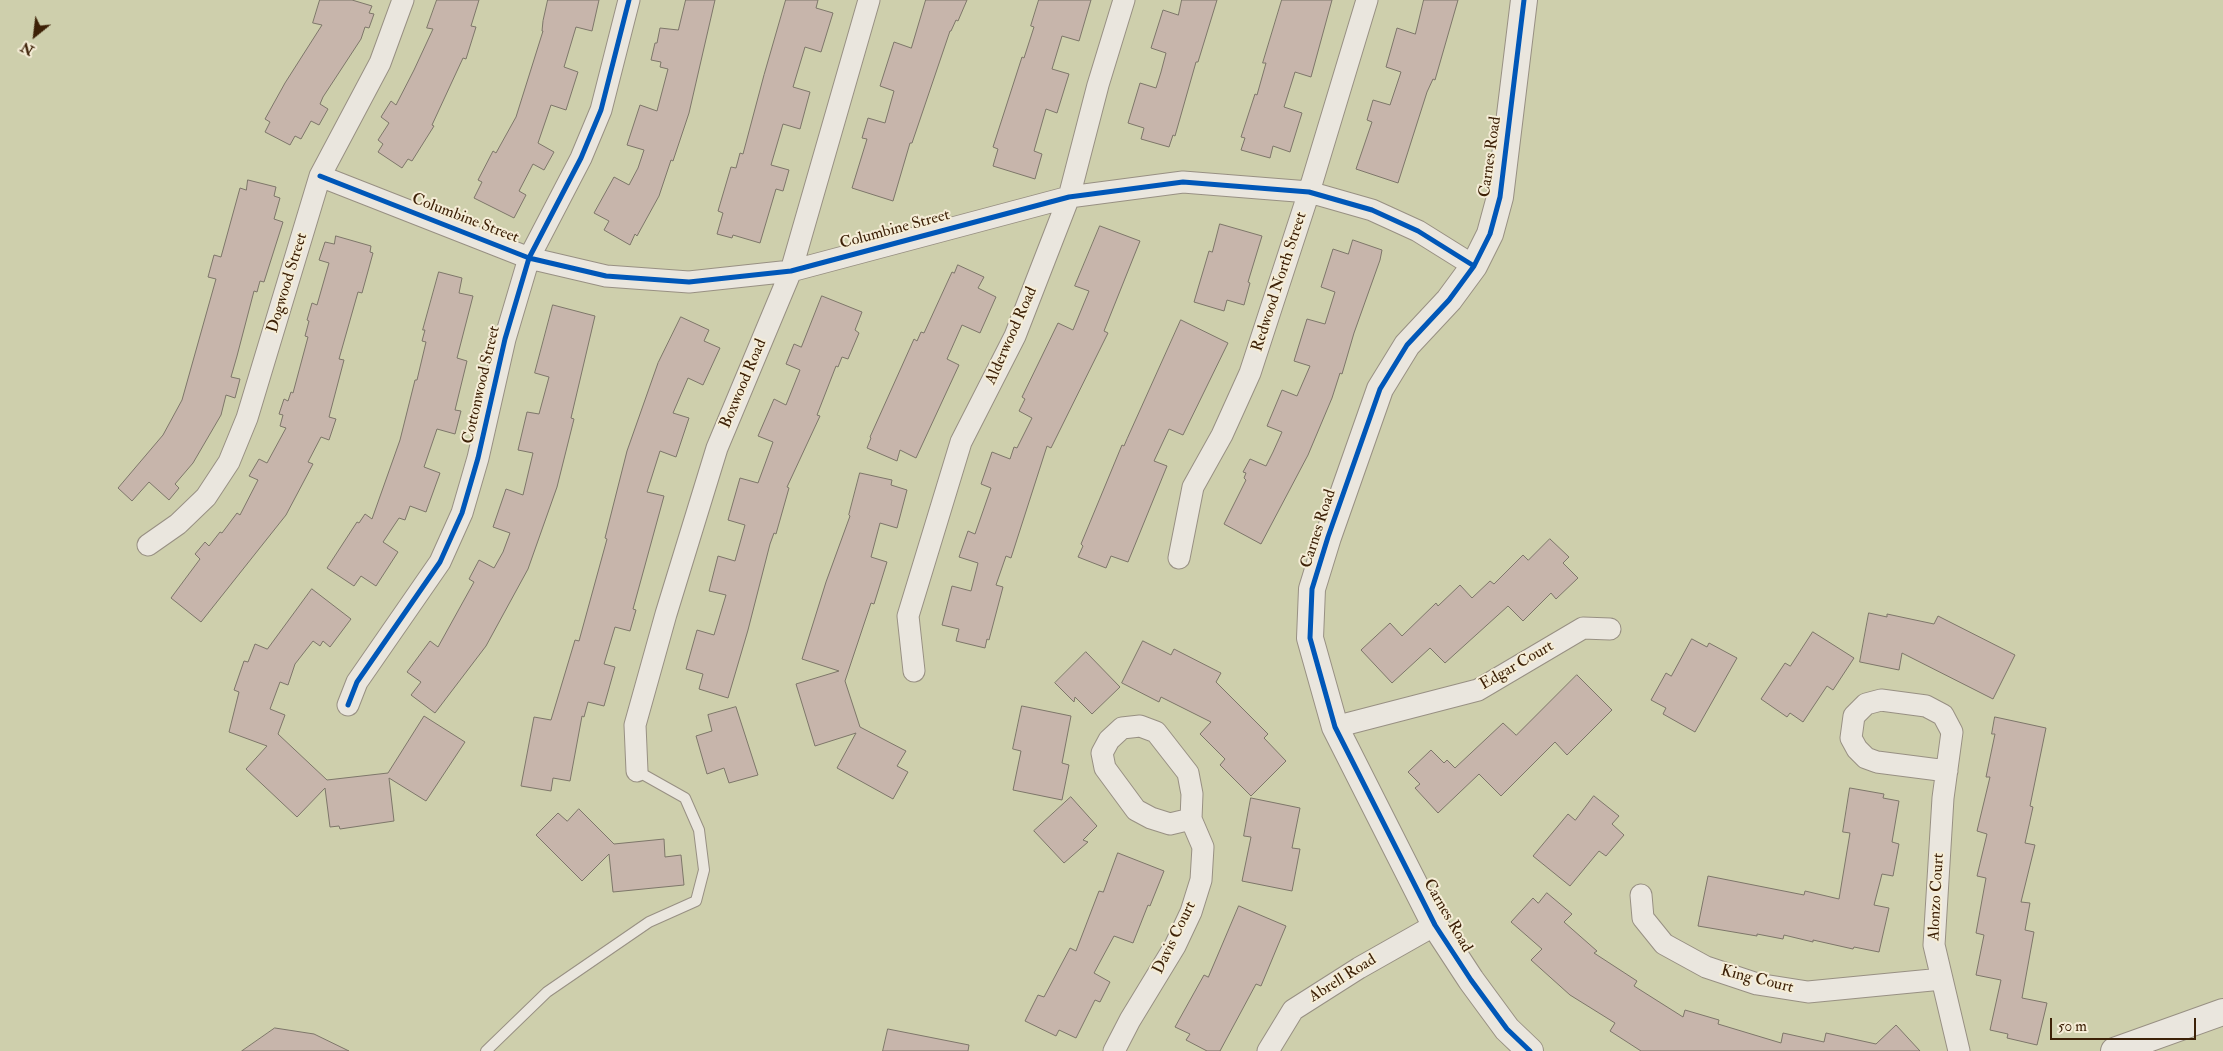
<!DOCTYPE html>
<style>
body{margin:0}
#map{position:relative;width:2223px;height:1051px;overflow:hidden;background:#e4decc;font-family:"IM FELL Double Pica",serif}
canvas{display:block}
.north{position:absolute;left:10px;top:10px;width:50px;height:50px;-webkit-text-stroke:4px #f5edd7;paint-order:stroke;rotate:209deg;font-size:14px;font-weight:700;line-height:20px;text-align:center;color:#3d2107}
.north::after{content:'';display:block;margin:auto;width:18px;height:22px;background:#3d2107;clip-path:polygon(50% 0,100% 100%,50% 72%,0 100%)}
.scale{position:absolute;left:2050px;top:1018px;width:146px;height:22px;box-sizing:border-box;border:2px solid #3d2107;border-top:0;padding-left:6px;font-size:15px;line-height:18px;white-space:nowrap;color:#3d2107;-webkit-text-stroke:4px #f5edd7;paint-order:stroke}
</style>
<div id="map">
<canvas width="2223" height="1051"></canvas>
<div class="north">N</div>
<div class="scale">50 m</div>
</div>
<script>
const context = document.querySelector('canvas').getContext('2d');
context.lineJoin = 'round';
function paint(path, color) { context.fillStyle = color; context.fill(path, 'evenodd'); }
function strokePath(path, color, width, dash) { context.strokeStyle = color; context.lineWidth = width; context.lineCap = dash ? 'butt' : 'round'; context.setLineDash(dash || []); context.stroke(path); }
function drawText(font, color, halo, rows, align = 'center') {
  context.font = font + ' "IM FELL Double Pica",serif'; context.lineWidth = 4; context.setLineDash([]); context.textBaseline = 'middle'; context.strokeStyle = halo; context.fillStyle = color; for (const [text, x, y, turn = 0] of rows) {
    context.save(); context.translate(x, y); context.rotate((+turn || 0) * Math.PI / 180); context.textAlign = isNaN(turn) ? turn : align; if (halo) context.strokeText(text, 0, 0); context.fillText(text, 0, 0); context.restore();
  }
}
paint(new Path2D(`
 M0,0H2223V1051H0Z`), '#cecfac');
const building = new Path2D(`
 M320,0H352L372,6L369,13L374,14L369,28L365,27L361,39L323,97L320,104L328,109L319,125L311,121L301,139L295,136L290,145L265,132L270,122L265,119L285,83L322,25L313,23Z
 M437,0H479L471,26L476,27L466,59L463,58L432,125L434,126L412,161L408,159L402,168L378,152L383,144L378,140L389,123L381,117L391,101L396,105L414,70L433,29L427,28Z
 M548,0H599L592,31L576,27L564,67L578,72L566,110L551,105L538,143L554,152L544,170L533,164L519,191L526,195L514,218L474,198L482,182L478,180L493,151L496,153L516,117L543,31H542L543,21Z
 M686,0H715L689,113L673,161L671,160L659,196L637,236L635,234L630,245L604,230L609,221L594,213L614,177L629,185L638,168L644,150L627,145L640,105L657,111L668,69L660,67L661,62L651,60L655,43H657L660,28L678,30Z
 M786,0H818L816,8L833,13L821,52L805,47L793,87L810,92L800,129L783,124L771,165L789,170L783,191L776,189L760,243L733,235L732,238L717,234L723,213L718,211L731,167L736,168L740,153L743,154L764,75Z
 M926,0H967L958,21L956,20L951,31H950L912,143H910L893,201L852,188L867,139L862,138L868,118L885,123L894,91L880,86L894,42L911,48Z
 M1039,0H1091L1079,41L1062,36L1052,69L1069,74L1057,113L1046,109L1034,151L1042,154L1035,179L993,166L998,149L993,147L1022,57L1024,58L1034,27L1031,26Z
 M1182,0H1217L1198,62H1196L1175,136L1173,135L1169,147L1141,139L1144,128L1128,123L1140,83L1156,88L1161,72L1166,53L1151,48L1163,10L1178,15Z
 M1282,0H1332L1311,77L1295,72L1284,107L1302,113L1290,152L1273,146L1270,158L1241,150L1245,138L1241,137L1255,94L1257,95L1266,63H1263Z
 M1424,0H1458L1435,80L1433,79L1427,92L1398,183L1356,169L1372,122L1367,120L1373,100L1390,105L1401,72L1386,67L1397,28L1415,34Z
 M248,180L276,187L274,196L280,198L274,219L283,222L264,282L260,281L257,292L254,291L237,356L231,377L240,379L235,398L226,395L221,415L193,463L175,484L179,488L169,500L149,482L132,501L118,488L163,435L182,400L216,279L208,277L214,255L221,257L240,188L246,190Z
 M1220,224L1262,236L1248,282L1250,283L1244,305L1227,300L1224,311L1194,302L1209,251L1212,252Z
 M1100,226L1140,241L1104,331L1108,333L1051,448L1047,446L1011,558L1006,556L996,585L1003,587L989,640L987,639L985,648L956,641L959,629L942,625L952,586L971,591L978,563L959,557L968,531L975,534L991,488L981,484L992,452L1010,459L1014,447L1017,448L1032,418L1019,411L1025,399L1022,397L1058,323L1073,330L1089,291L1075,286Z
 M336,236L371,246L370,252L373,253L362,293L358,292L339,359L344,360L329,417L336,419L329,440L321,437L308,462L313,464L286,515L201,622L171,598L200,559L195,554L205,542L209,546L220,532L222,533L237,513L240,515L258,480L249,476L259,459L267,463L286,428L280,426L283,415L279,414L284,399L288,401L291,392L293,393L308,337L305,336L309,321L307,320L312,303L317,305L329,263L319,260L325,242L334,244Z
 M1353,240L1382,250L1380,260L1354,333L1342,374L1340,373L1332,398L1308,455L1261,544L1224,524L1246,480L1244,478L1246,473L1243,472L1250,459L1266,466L1273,452L1282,432L1267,426L1282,390L1297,396L1310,366L1294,361L1307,319L1325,324L1335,292L1321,287L1333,249L1348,254Z
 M958,265L984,277L978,288L996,297L980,333L962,325L947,359L959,365L916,458L900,450L897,461L867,448L871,438L870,437L914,339L917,341L921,332L924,333L952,272L954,273Z
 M439,272L462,278L459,293L473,296L457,358L467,361L455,410L461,411L455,434L437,429L424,467L440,473L426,512L410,506L405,520L399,518L383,542L398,552L376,586L361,576L354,586L327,568L357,522L359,523L365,514L372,519L400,440L415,380H417L426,342L422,341L425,330H423Z
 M822,296L862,312L855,330L859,333L848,359L842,357L838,367L836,366L817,415L820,416L787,487L789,488L776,534L774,533L770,544L748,630L728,698L699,689L703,674L686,669L697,630L714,635L726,595L709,591L718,556L735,561L745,525L728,520L740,478L758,483L773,442L758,436L774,399L786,405L800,370L786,364L794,344L801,347Z
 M553,305L595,316L571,418L574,419L557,487L528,569L486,646L435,713L411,695L421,682L407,672L430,641L438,647L474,582L469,579L479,560L494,568L503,552L510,533L493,527L506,489L523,495L533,453L518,450L527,412L539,414L549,377L535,373Z
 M681,317L709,330L704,341L720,348L703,385L688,378L673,413L689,418L676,457L660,451L647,492L664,496L633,609L636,610L630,631L615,627L604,664L615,667L604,706L588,702L584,717L582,716L570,781L553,778L551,791L521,786L534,717L551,720L575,640L579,641L607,539L605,538L627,451L658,363Z
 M1181,320L1228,343L1183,435L1169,429L1154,461L1167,466L1128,562L1111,556L1106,568L1078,557L1083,546L1081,544L1122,445L1124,446L1127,439Z
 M860,473L892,480L891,485L907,490L897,528L880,523L871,557L887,562L874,604L871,603L845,681L860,727L906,751L897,766L908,772L893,799L837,768L856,733L815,746L796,684L839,671L802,659L826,582L850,516L849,515Z
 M1550,539L1569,557L1563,563L1578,578L1556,599L1551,593L1523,621L1508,606L1445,663L1430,648L1392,683L1361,650L1390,623L1402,636L1436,603L1438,606L1460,585L1472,598L1490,581L1494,584L1523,555L1528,560Z
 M312,589L351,619L330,647L323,641L320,646L313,641L295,664L288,685L280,682L270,709L285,715L278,734L327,780L388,773L424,716L465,742L426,801L389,778L394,821L340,829L339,826L330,827L325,788L297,817L246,769L267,746L229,732L239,692L234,690L244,661L248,662L255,644L267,649Z
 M1869,613L1887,617V614L1934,624L1938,616L2015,655L1993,699L1902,653L1899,670L1860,662Z
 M1813,632L1854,658L1833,690L1827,686L1803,722L1790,713L1787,717L1761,699L1785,663L1790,666Z
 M1692,639L1707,647L1709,643L1737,658L1695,732L1663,714L1666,708L1651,700L1666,673L1671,676Z
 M1143,641L1171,655L1174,649L1221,673L1216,682L1268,734L1264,738L1286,761L1251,796L1220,765L1225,759L1200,734L1211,722L1161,697L1159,702L1122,683Z
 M1086,652L1120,687L1092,714L1075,697L1074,702L1055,683Z
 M1577,675L1612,710L1567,755L1555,742L1501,796L1479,774L1438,813L1415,788L1420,784L1408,772L1431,750L1444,763L1447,760L1455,768L1503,723L1516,735Z
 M1022,706L1071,716L1062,763L1069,765L1062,800L1013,790L1021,751L1013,749Z
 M736,707L758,775L729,783L724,768L707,774L696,736L712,731L708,715Z
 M1995,717L2046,728L2030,806L2033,807L2025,843L2035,845L2021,902L2030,903L2025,930L2034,932L2022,998L2047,1003L2037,1045L2007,1038L2008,1034L1990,1030L2001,980L1976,975L1984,935L1976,933L1986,878L1977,876L1987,834L1977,831L1990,777H1986L1995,734H1992Z
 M1850,788L1884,794L1883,798L1899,801L1892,842L1899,844L1893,876L1882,874L1874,905L1889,908L1879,952L1854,947L1853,949L1813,940V942L1784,935L1783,939L1757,934V936L1698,926L1708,876L1804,895L1805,891L1839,899L1850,833L1843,832Z
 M1594,796L1619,816L1612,824L1624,835L1606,856L1599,851L1570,886L1533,856L1568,814L1575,820Z
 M1071,797L1097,826L1083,840L1088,842L1064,863L1034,831Z
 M1251,798L1300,808L1292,848L1300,849L1292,891L1242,881L1251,837L1244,836Z
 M579,809L614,844L664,839L665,857L681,855L684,885L613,892L609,854L582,881L536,835L558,813L567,821Z
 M1118,853L1164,871L1150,906L1148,905L1133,943L1114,936L1094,973L1110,982L1100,1002L1095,1000L1076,1038L1059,1030L1056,1036L1025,1021L1038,995L1044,997L1070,948L1076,951L1099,891L1103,892Z
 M1547,893L1572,914L1564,922L1597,951L1594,953L1637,981L1634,986L1683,1017L1685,1010L1719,1020L1718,1024L1781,1043L1783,1033L1824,1042L1826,1033L1876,1044L1896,1025L1920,1051H1641L1610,1031L1615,1023L1570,995L1531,960L1542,949L1511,922L1533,898L1538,903Z
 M1239,906L1286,926L1261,986L1256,984L1220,1051H1207L1186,1040L1190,1034L1175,1027L1204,975L1208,977Z
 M275,1028L314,1034L349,1051H242Z
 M888,1029L969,1045L968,1051H883Z`);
paint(building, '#c7b5ab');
strokePath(building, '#7e776a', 1);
const service = new Path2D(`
 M486,1051L547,992L649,922L696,901L704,870L699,830L685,798L637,771`);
const minor = new Path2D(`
 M320,176L529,258L606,276L689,282L791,271L1069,197L1183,182L1309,192L1372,210L1418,231L1474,266
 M148,545L178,524L206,497L229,462L247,418L320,176L380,63L403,0
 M1179,558L1193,487L1222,435L1250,373L1309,192L1367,0
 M914,671L908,616L961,442L1015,336L1069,197L1098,85L1124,0
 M348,705L357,682L440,562L462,513L478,458L505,339L529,258L581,158L601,110L629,0
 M1335,727L1478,690L1583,628L1610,629
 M637,771L635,725L666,614L717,448L791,271L869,0
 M1947,771L1877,762L1866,758L1857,749L1851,738L1854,716L1866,704L1881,700L1926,706L1943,715L1952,732L1943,798L1934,945L1959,1051
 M1641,895L1643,918L1664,944L1706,967L1757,984L1808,992L1942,979
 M1114,1051L1130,1020L1175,946L1191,912L1201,880L1203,847L1191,819L1192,794L1188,773L1156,732L1140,726L1122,728L1109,740L1102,753L1105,768L1136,810L1151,818L1170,824L1191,819
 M1268,1051L1293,1010L1359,968L1435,925`);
const tertiary = new Path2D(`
 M1524,0L1500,197L1490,234L1474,266L1449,300L1407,345L1380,389L1328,537L1312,589L1310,638L1335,727L1435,925L1471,980L1507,1029L1530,1051
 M2114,1051L2223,1012`);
strokePath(service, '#989083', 12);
strokePath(minor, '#989083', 23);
strokePath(tertiary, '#989083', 28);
strokePath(service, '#eae6de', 10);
strokePath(minor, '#eae6de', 21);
strokePath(tertiary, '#eae6de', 26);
strokePath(new Path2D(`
 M1524,0L1500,197L1490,234L1474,266L1449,300L1407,345L1380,389L1328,537L1312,589L1310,638L1335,727L1435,925L1471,980L1507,1029L1530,1051
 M320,176L529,258L606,276L689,282L791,271L1069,197L1183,182L1309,192L1372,210L1418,231L1474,266
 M348,705L357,682L440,562L462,513L478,458L505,339L529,258L581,158L601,110L629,0`), '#0057b8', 5);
drawText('16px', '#3d2107', '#f5edd7', [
 ["Carnes Road",1491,157,-82],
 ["Columbine Street",465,219,21],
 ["Columbine Street",895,230,-15],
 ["Redwood North Street",1280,282,-72],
 ["Dogwood Street",288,283,-73],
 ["Alderwood Road",1012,336,-66],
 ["Boxwood Road",744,384,-67],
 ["Cottonwood Street",482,385,-77],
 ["Carnes Road",1319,529,-72],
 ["Edgar Court",1517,666,-30],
 ["Alonzo Court",1937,897,-87],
 ["Carnes Road",1447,916,60],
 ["Davis Court",1175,938,-64],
 ["Abrell Road",1343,979,-32],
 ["King Court",1757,980,14]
]);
</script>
